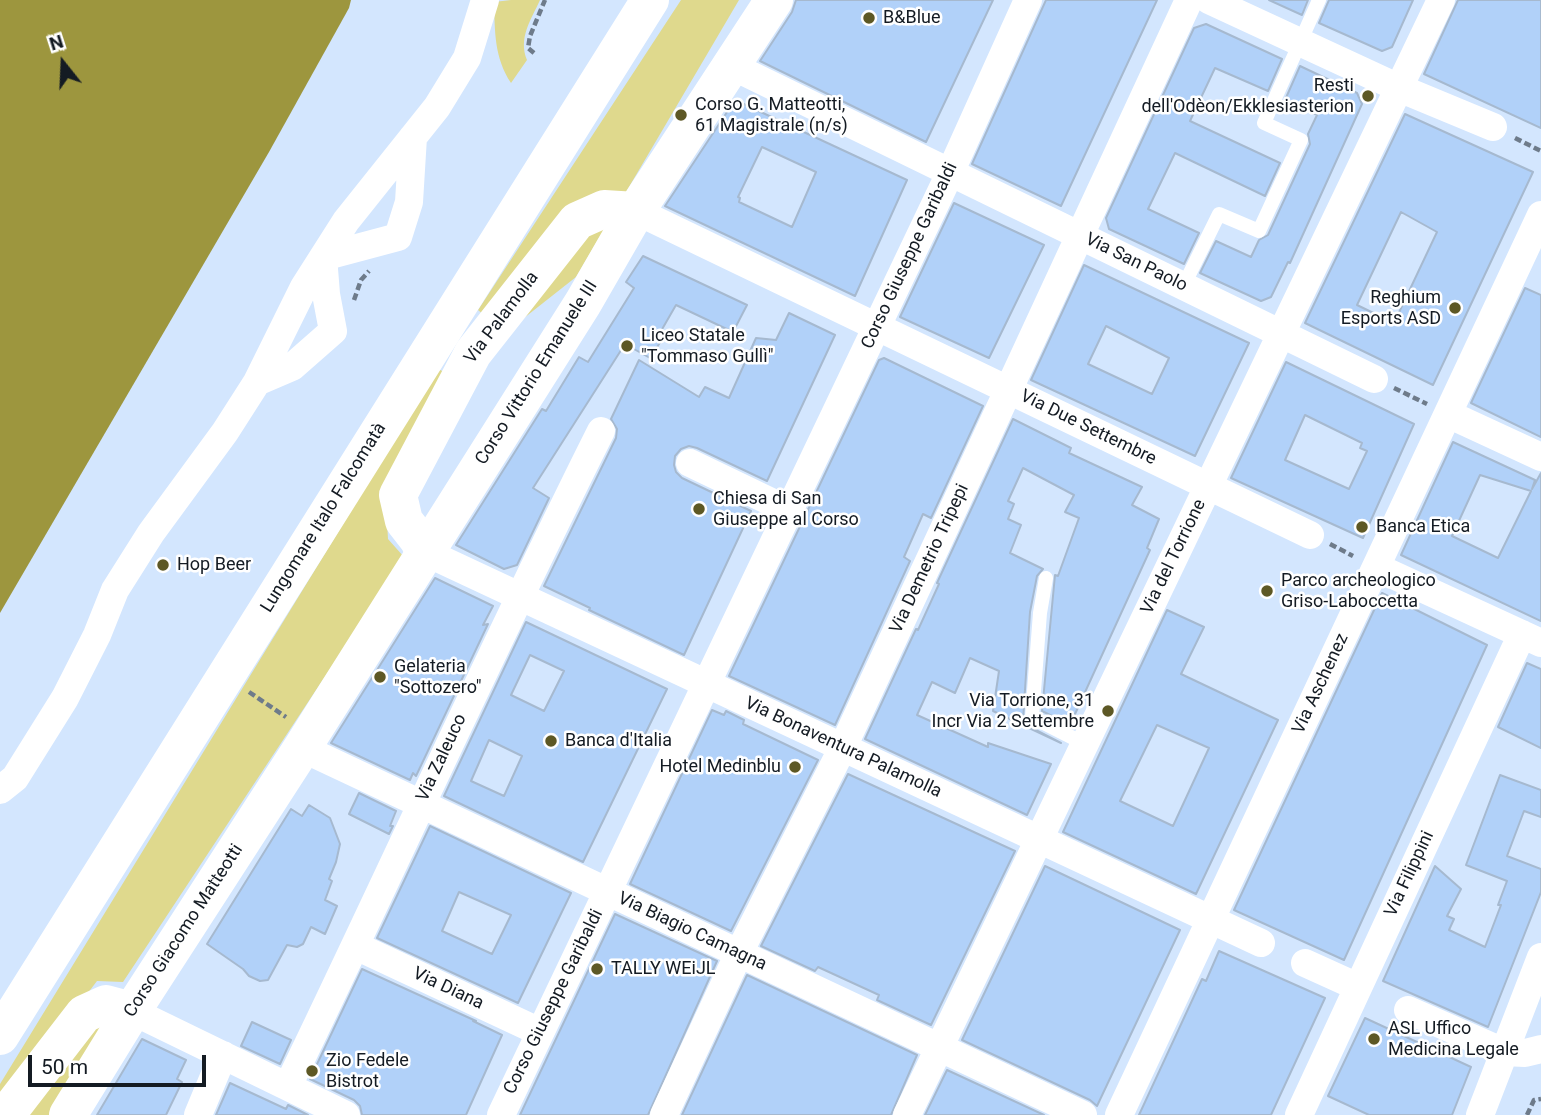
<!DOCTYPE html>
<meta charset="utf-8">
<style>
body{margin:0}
#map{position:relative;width:1541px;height:1115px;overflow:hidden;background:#d3e6fe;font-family:Roboto,sans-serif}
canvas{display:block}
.north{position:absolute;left:28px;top:28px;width:70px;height:70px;-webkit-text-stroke:5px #fff;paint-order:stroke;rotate:342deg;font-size:19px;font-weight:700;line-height:28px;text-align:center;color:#141b23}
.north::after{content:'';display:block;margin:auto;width:24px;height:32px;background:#141b23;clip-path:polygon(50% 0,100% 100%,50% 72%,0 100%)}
.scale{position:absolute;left:28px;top:1055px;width:178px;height:32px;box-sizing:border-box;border:4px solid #141b23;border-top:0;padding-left:9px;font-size:21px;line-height:24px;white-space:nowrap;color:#141b23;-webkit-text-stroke:5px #fff;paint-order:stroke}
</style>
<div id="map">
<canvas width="1541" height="1115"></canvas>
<div class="north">N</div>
<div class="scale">50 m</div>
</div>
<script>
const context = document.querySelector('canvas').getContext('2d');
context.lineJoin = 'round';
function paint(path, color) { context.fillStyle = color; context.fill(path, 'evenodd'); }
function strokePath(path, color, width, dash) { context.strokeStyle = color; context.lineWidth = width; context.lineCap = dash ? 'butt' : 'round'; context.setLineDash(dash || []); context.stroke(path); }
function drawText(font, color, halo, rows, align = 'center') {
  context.font = font + ' Roboto,sans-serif'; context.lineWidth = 5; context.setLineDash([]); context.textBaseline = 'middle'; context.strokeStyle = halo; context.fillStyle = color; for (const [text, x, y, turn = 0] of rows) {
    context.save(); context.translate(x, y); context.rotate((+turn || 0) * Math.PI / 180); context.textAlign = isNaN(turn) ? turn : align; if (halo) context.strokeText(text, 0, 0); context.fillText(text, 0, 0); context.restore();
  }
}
paint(new Path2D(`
 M511,0H540C531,20 518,38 527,60L511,83C494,57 495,32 494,2Z
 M681,0H739L576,277L505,333L478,310Z
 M438,369L455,377L386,504L388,539L404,557L123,982L97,981L0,1109V1084Z
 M103,1017L113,1025L55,1115H24Z`), '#dfd98d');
paint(new Path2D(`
 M0,0H351L349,8L269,152L0,613Z`), '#9d963e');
const building = new Path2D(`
 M796,0H993L926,142L760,61L792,12Z
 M1046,0H1157L1061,206L972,164Z
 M1269,0H1308L1302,15Z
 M1329,0H1413L1392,47L1382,51L1319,23Z
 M1458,0H1541V128L1424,74Z
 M1206,24L1282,59L1268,91L1215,68L1190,121L1280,163L1265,196L1175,153L1148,209L1199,233L1184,264L1109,229L1106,218L1194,28Z
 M1300,66L1357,93L1362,104L1290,263L1288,262L1271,297L1261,301L1200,273L1216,241L1251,257L1259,240L1268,235L1310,144L1308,134L1317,115L1285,100Z
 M735,100L907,180L855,296L665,206ZM762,147L816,172L792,227L739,202L740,198L738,197Z
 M1405,114L1533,172L1433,385L1305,323ZM1401,212L1437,232L1394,323L1357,305Z
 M954,203L1044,245L989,358L900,317Z
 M643,256L747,305L733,332L676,305L657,338L661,341L650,358L625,344L533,488L549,498L517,565L504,569L456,545L542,409L546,411L579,357L588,362L634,288L626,282Z
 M1084,265L1249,343L1195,456L1031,380ZM1106,326L1169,358L1152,394L1088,364Z
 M1525,288L1541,295V437L1471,403Z
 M789,313L835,335L767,481L697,448L689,446L681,449L675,456L674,465L676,472L682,478L751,511L684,655L589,610L590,608L544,586L616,438L617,429L611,419L639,360L699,397L705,387L729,398L756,338L776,340Z
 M884,358L983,406L931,518L923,514L904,557L910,561L835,725L729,676L879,360Z
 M1286,362L1414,424L1363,538L1231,478ZM1305,415L1362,443L1360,448L1367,451L1349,489L1285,460Z
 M1013,419L1071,448L1069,453L1142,487L1132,505L1159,519L1147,548L1150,550L1070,725L1042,711L1055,575L1058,576L1079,518L1065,512L1074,495L1023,468L1008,501L1014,504L1008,519L1021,525L1010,553L1043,569L1037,576L1030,612L1023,721L1028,726L1061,743L993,711L999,671L970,658L955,693L932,682L917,715L988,747V743L1051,764L1027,815L865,739L916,629L918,630L939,584L937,583Z
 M1453,442L1535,480L1532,489L1541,473V621L1401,555ZM1480,475L1531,491L1498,558L1452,536Z
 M435,578L493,606L483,625L488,624L416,776L413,773L410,780L331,743Z
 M1382,593L1487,645L1344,960L1234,910Z
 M1167,610L1204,627L1181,674L1278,720L1196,894L1063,832ZM1157,725L1209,748L1173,826L1120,801Z
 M526,622L667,689L583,862L444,796ZM530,655L564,671L544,711L511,695ZM489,740L522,756L504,796L471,781Z
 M1527,663L1541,669V748L1498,727Z
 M712,710L724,715L726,711L744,720L743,724L818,760L731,931L630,884Z
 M848,774L1015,851L931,1025L877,1000L879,995L818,967L815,971L761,946Z
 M1500,775L1541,790V817L1524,811L1507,856L1541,869V892L1488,1027L1383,981L1435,866L1461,889L1447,916L1454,919L1449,930L1485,947L1501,905H1498L1507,881L1466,865Z
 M359,793L396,811L390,826H393L389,834L349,814Z
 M309,805L330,818L340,844L336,862L329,879L332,881L325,900L337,906L325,934L311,927L303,944L297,947L287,945L268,980L260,981L249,976L243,969L207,944L291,809L302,816Z
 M430,826L571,893L518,1003L377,938ZM459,892L511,915L492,954L442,931Z
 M1045,866L1180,930L1097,1106L1090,1100L962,1040Z
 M615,914L717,961L648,1115H520Z
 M1219,951L1325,998L1271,1115H1139L1202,979L1206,981Z
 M362,969L476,1021H473L502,1035L466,1115H362L360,1106L354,1100L310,1079Z
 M747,975L917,1055L891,1115H682Z
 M1365,1018L1471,1067L1452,1115H1369L1328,1096Z
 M252,1022L291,1040L280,1064L241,1046Z
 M142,1039L186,1060L177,1079L182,1082L166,1115H97Z
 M947,1070L1044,1115H925Z
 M230,1083L286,1109L288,1105L308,1115H216Z`);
paint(building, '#b1d1f9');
strokePath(building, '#a6b9cf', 2);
strokePath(new Path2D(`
 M534,53L528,48L530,36L545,0
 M1515,138L1541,151
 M354,300L361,280L369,271
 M1394,388L1427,404
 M1330,544L1353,556
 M249,692L286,717
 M1527,1115L1534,1100L1541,1099`), '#6e7b8a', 4.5, [7, 3.5]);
strokePath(new Path2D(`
 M1183,287L1219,214L1259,231L1301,140L1264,123L1319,0
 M1046,578L1040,613L1032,717L1085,744`), '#fff', 14);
strokePath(new Path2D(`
 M1209,0L1399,88L1493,127
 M732,66L1374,379
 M636,211L1310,535
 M257,382L292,367L333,331L326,294L323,257L398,237L409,202L413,137
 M1448,414L1541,457
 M690,463L788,510
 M425,552L1261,943
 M1376,567L1541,643
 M302,748L1083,1115
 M0,790L15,778L65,698L97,635L115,590L151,533L225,432L257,382L304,287L346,221L437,107L467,58L485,0
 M356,946L540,1032
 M1305,963L1358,987
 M1408,1010L1504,1052L1525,1053L1541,1049
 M132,1011L346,1115
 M288,1086C393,869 492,648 601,431
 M198,1115L223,1055
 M501,1115L950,173L1028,0
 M664,1115L739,953L843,747L1189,0
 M907,1115L1441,0
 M1119,1115L1541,215
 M1299,1115L1522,634
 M1480,1115L1541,957`), '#fff', 28);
strokePath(new Path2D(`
 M425,552L418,539L404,521L398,495L473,353L577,221L604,209L636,211
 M6,1115L84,1014L106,1004L132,1011`), '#fff', 38);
strokePath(new Path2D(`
 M0,1036L650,0
 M68,1115L132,1011L302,748L583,303L636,211L774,0`), '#fff', 38);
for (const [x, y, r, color] of [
 [869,18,7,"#5d5825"],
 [1368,96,7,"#5d5825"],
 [681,115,7,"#5d5825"],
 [1455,308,7,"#5d5825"],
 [627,346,7,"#5d5825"],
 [699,509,7,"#5d5825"],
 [1362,527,7,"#5d5825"],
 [163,565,7,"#5d5825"],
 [1267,591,7,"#5d5825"],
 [380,677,7,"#5d5825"],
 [1108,711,7,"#5d5825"],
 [551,741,7,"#5d5825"],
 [795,767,7,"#5d5825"],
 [597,969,7,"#5d5825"],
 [1374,1039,7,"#5d5825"],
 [312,1071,7,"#5d5825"]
]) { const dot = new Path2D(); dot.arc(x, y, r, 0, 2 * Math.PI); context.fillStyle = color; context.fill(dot); strokePath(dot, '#fff', 2.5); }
drawText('18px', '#141b23', '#fff', [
 ["B&Blue",883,18],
 ["Resti",1354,86,"right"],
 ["dell'Odèon/Ekklesiasterion",1354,107,"right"],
 ["Corso G. Matteotti,",695,105],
 ["61 Magistrale (n/s)",695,126],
 ["Reghium",1441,298,"right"],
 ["Esports ASD",1441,319,"right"],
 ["Liceo Statale",641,336],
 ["\"Tommaso Gullì\"",641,357],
 ["Chiesa di San",713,499],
 ["Giuseppe al Corso",713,520],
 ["Banca Etica",1376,527],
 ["Hop Beer",177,565],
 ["Parco archeologico",1281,581],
 ["Griso-Laboccetta",1281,602],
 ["Gelateria",394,667],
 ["\"Sottozero\"",394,688],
 ["Via Torrione, 31",1094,701,"right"],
 ["Incr Via 2 Settembre",1094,722,"right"],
 ["Banca d'Italia",565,741],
 ["Hotel Medinblu",781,767,"right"],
 ["TALLY WEiJL",611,969],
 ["ASL Uffico",1388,1029],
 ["Medicina Legale",1388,1050],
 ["Zio Fedele",326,1061],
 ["Bistrot",326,1082]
], 'left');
drawText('18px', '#141b23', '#fff', [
 ["Corso Giuseppe Garibaldi",910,256,-65],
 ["Via San Paolo",1136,263,26],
 ["Via Palamolla",502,318,-53],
 ["Corso Vittorio Emanuele III",537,373,-58],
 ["Via Due Settembre",1088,428,26],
 ["Lungomare Italo Falcomatà",324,518,-58],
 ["Via del Torrione",1174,557,-64],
 ["Via Demetrio Tripepi",930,559,-65],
 ["Via Aschenez",1321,684,-65],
 ["Via Bonaventura Palamolla",843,748,25],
 ["Via Zaleuco",442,758,-65],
 ["Via Filippini",1410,874,-65],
 ["Corso Giacomo Matteotti",184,931,-57],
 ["Via Biagio Camagna",692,932,25],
 ["Via Diana",448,989,25],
 ["Corso Giuseppe Garibaldi",554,1002,-64]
]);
</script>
